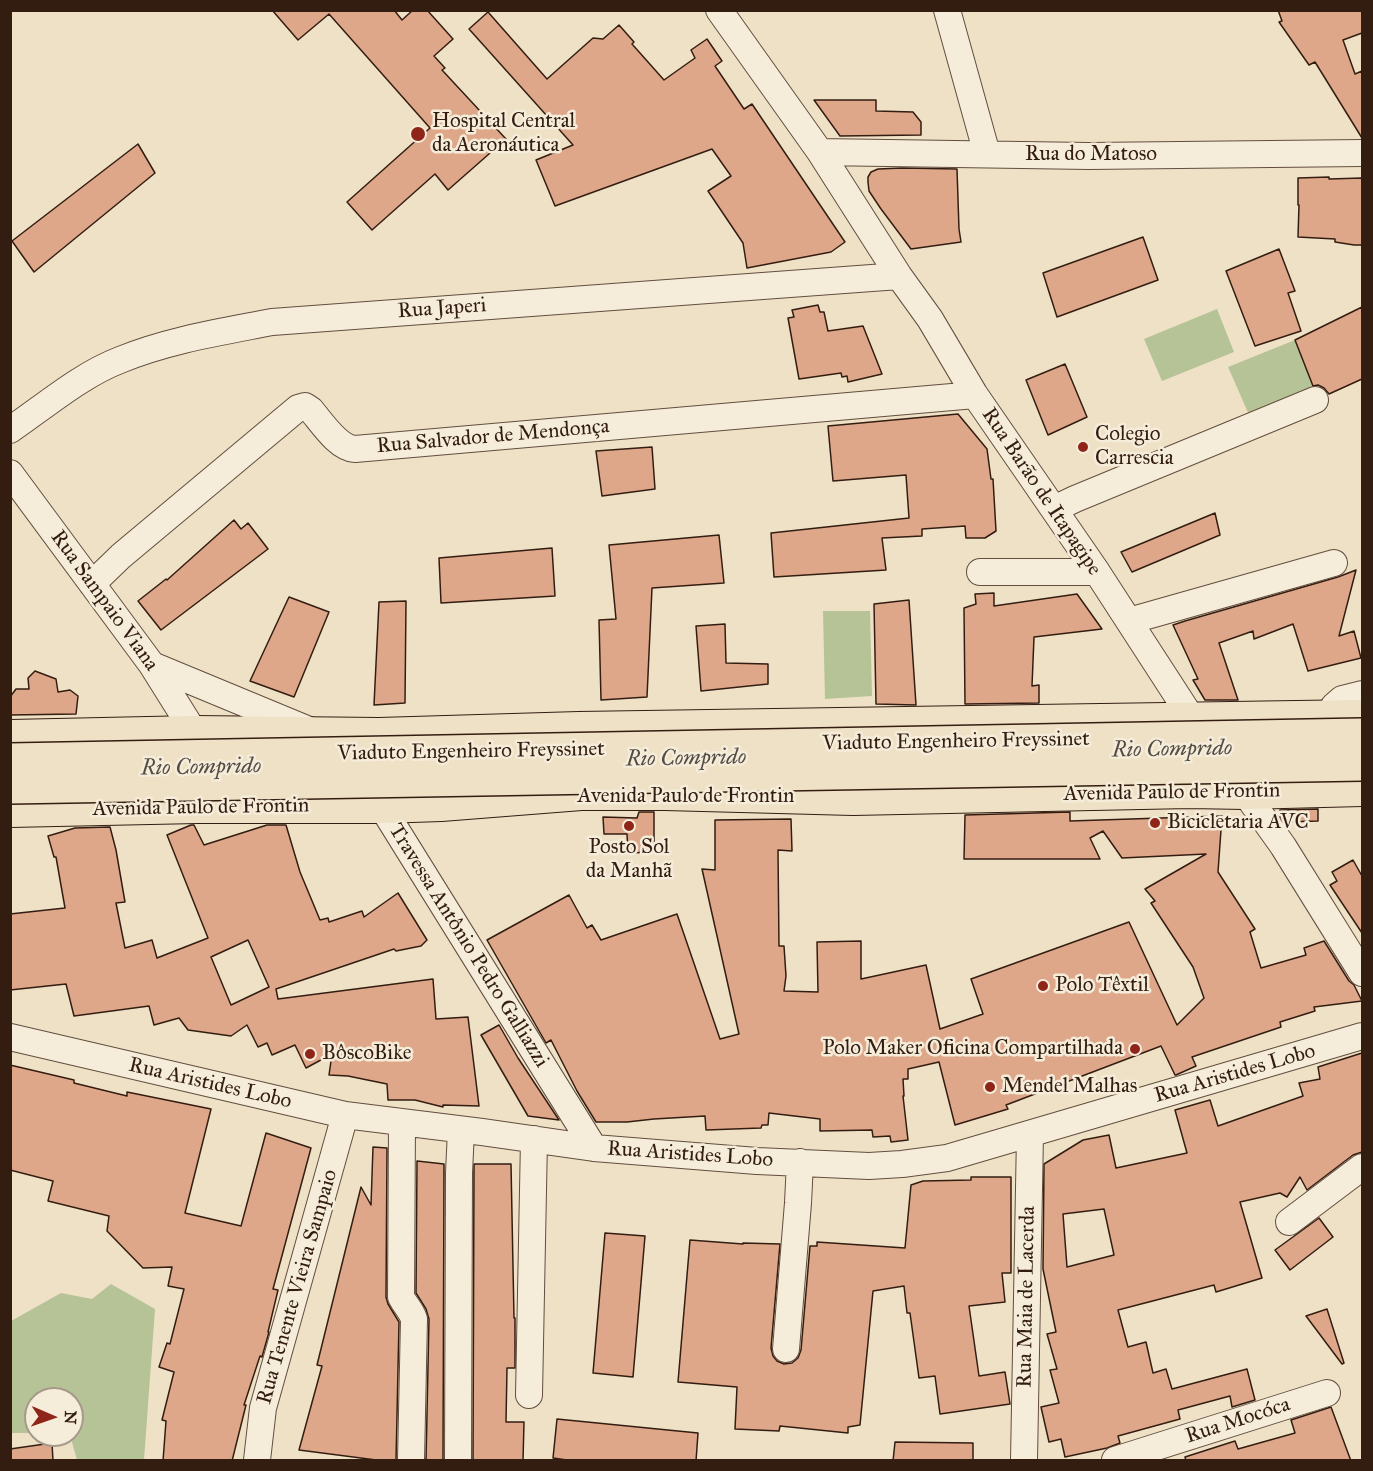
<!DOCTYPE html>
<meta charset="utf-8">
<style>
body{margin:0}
#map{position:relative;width:1373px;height:1471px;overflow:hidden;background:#efe1c6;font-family:"IM FELL Great Primer",serif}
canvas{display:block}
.frame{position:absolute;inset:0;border:12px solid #331d11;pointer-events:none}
.north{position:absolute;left:24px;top:1387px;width:60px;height:60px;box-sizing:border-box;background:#f5ecda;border:2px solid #a7998a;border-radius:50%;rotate:92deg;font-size:16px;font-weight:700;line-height:24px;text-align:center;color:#331d11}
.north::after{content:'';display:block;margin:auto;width:21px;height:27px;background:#8f2418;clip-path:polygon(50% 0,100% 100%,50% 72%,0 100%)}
</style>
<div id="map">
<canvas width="1373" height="1471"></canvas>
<div class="frame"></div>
<div class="north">N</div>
</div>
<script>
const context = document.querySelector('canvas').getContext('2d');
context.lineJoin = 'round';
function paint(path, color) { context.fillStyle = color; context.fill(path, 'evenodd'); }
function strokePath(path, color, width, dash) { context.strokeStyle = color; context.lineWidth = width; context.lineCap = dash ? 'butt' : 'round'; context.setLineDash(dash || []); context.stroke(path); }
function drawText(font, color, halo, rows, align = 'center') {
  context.font = font + ' "IM FELL Great Primer",serif'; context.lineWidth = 5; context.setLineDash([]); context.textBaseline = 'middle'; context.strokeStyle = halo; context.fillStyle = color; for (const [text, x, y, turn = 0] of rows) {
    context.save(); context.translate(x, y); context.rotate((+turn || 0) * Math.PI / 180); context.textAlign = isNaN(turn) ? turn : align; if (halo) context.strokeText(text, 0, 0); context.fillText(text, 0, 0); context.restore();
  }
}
paint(new Path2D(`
 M1217,309L1234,352L1162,381L1144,339Z
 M1295,340L1315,390L1250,417L1228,367Z
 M823,611H870L872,696L825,699Z
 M111,1284L155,1309L144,1460H77L70,1435H72V1399H36V1433H11V1321L61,1293L92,1299Z`), '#b6c397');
const building = new Path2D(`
 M272,10H394L402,20L413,10H427L453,39L434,56L445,68L442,70L506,139L448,190L435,174L372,230L347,202L430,128L329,14L298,40Z
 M1278,10H1362V33L1343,40L1355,74L1362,71V138L1315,62L1309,65L1279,22L1282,21Z
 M488,12L547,79L593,38L603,39L619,25L634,42L632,44L664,80L695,58L691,50L707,39L722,61L715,66L744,109L752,104L845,242L831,252L747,268L743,243L708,191L731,176L712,149L555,206L536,160L573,145L469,29Z
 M814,100H876V111L913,112L921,122V135L840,136Z
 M138,144L155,173L34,272L12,241Z
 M902,168L957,169L959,229L961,242L911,249L881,209L869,191L868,182V177L871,172L878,169Z
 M1329,177V179L1362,178V245H1354L1335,242V239L1298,237L1299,205H1298V178Z
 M1143,237L1158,280L1057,317L1043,273Z
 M1279,249L1295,291L1288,293L1301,331L1255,346L1226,271Z
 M818,305L820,312H824L828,331L863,326L882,374L848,382L847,376L842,377L841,373L799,379L788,318L794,317L792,310Z
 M1362,307V379L1329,394L1324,388L1318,385L1313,386L1295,340Z
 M1065,364L1087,417L1048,435L1026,380Z
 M958,414L987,449L991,479H993L996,531L985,538H966L965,526L922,529V536L882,538L886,570L774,577L771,533L909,518L906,475L833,481L828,426Z
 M652,447L655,489L602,496L596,451Z
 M1215,513L1220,535L1132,572L1121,552Z
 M234,520L241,529L248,523L268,549L161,630L138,601L166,579L167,580Z
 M719,535L724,583L652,588L647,697L601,700L599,620L616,619L609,545Z
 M552,548L555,596L441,603L439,558Z
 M1356,570L1339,636L1354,631L1361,658L1308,671L1293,624L1254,639L1253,631L1219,643L1238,700H1205L1193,680L1198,679L1173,625L1185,621L1338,577Z
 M994,593V606L1077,594L1102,629L1034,637L1032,686L1039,685V703L965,704L964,608L976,604L975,594Z
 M289,597L329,612L294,697L250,681Z
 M909,600L916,705L876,704L874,604Z
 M406,601L405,703L374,705L379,602Z
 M725,624L726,663L768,664V684L701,691L696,626Z
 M35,671L56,679L58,692L70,690L78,696L76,714L10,715V697L16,689H29L28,678Z
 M1318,809V821L1284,822L1280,816V810Z
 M639,812H654V852L628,853L627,834H604L603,817L637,818Z
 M1070,812V821L1222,816L1218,872L1255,929L1250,932L1261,968L1306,955L1304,948L1324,941L1349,981L1354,985L1362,1001L1314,1007L1315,1011L1280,1022L1281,1027L1192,1057L1196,1066L1176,1075H1175L1161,1046L1006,1105L1008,1109L955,1125L939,1062L908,1069V1079H903L904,1096H903L908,1140L891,1142L890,1136L873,1137L872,1130L820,1131V1119L769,1113L768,1125H762L761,1128L706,1130L705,1116L654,1119L627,1122H596L577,1091L551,1040L546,1043L487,940L569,895L587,928L592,925L601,940L677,914L720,1039L739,1034L702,869L715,870V820L791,819L792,851L778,850L779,946H784L786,976L784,991L818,992L817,942L861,941V979L926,965L940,1029L983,1014L971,979L1129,922L1177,1025L1204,998L1193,967L1151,903L1155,901L1145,889L1206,854L1122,858L1103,831L1090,838L1100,859H964L965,815Z
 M191,825H194L204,845L267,825H286L300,872L320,920L328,918L329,922L362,911L364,917L398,893L427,940L421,946L396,951L394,949L276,989L278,999L433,979L436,1019L468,1017L479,1106L443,1105V1107L415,1100H388L387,1084L348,1076L329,1075L332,1054L306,1068L295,1045L272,1055L267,1043L258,1047L247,1025L231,1036L188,1030L179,1018L154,1025L149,1006L74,1016L66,984L10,990V914L65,908L56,857H54L48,836L75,828L110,827L116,850L125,902L116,903L125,948L152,940L157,958L208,938L167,835ZM248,940L269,987L231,1005L211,957Z
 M1353,860L1362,876V933L1330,885L1337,881L1332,872Z
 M499,1025L518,1058L559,1120L528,1116L481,1035Z
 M1362,1053V1152L1353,1155L1307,1190L1300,1177L1287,1197L1280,1193L1240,1202L1262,1278L1216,1292L1214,1285L1118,1310L1128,1347L1146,1342L1153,1373L1166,1369L1172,1389L1247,1369L1255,1400L1232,1407L1230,1396L1178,1410L1180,1419L1118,1436L1120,1443L1107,1448L1065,1457L1061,1439L1049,1442L1041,1407L1059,1403L1050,1370L1057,1369L1047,1334L1056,1332L1043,1269L1044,1164L1083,1140L1109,1135L1116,1168L1187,1153L1175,1110L1210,1100L1218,1126L1303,1096L1299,1083L1320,1079L1318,1067ZM1104,1209L1114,1255L1067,1267L1063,1214Z
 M10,1065L74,1080V1083L127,1096V1092L211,1109L185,1213L241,1226L266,1133L311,1148L273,1289L278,1290L268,1332H269L262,1357L260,1356L244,1405H246L232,1461H163L166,1421L162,1420L174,1372L159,1367L167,1343L170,1344L184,1289L168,1286L172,1267L143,1268L107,1231L109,1216L48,1201L53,1181L10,1170Z
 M373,1147L387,1148L386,1297L388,1304L399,1322L396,1461H384L299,1450L322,1366L317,1365L361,1187L371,1205Z
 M417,1161L444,1164L443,1461H426L429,1319L426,1309L416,1293Z
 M474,1164H511L514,1318H515V1368H507L506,1422H524L523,1461H473Z
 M971,1177H1011V1273H1002L1005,1302L969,1306L979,1376L1005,1372L1010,1404L940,1414L935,1376L919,1378L910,1313H907L904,1286L873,1291L860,1425L848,1427V1433L780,1426L779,1431L735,1429L737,1387L678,1382L690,1240L743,1244V1243L780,1244L771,1348L773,1356L777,1361L784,1364L792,1363L798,1358L801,1350L810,1246H817V1242L905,1248L911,1185L923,1181L971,1180Z
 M1319,1218L1333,1237L1290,1270L1275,1250Z
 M605,1233L645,1236L633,1377L593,1373Z
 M1327,1309L1344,1363L1342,1364L1306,1316Z
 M1331,1407L1351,1461H1186L1185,1457L1235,1441L1238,1449L1295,1433L1291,1420Z
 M557,1419L698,1433L696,1461H574L553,1458Z
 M895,1442L973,1443V1461H893Z
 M52,1443L53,1461H10V1449Z`);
paint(building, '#dfa78a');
strokePath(building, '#331d11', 1.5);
const minor = new Path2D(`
 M719,10L820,152L899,276L930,319L975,395L1097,572L1200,731
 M947,10L987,154
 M820,152L1089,156L1362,153
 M10,430C45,406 81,375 120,360C169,340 221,332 272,322L899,276
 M10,473L152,665L194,732
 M1054,509L1075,499L1315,400
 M980,572H1097
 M92,584L121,556L298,408L305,406L311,410C322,423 338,448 355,449L975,395
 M1129,621L1334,563
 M152,665L309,730
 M1331,717L1334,706L1342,699L1362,694
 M1236,780L1283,846L1362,973
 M381,792L382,807L594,1148
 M10,1037L345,1115L482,1132L594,1148L757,1161L869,1166L902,1164L947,1158L1362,1036
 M402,1123L401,1297C405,1305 411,1310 414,1319L411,1460
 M1289,1222L1362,1167
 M786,1349L798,1203L800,1162
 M529,1395L534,1139
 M257,1460L263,1408L345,1115
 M458,1460L459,1173L461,1130
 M1024,1460L1030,1134
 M1115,1460L1327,1393`);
const major = new Path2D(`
 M10,736L194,732L379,734L579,728L1362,716
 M10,811L197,807H382L441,805L581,794H665L853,799L1189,792L1245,793L1362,790`);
strokePath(minor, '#624e3e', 28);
strokePath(major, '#331d11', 34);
strokePath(minor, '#f5ecda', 26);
strokePath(major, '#efe1c6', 32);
const highwayBridge = new Path2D(`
 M10,760L1362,735
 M10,787L1362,764`);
strokePath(highwayBridge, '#331d11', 36, []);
strokePath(highwayBridge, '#efe1c6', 33);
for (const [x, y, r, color] of [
 [418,134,8,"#8f2418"],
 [1083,447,6,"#8f2418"],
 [1155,823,6,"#8f2418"],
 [629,826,6,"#8f2418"],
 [1043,986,6,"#8f2418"],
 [1135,1049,6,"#8f2418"],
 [310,1054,6,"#8f2418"],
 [990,1087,6,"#8f2418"]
]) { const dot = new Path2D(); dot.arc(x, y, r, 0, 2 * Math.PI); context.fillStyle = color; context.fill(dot); strokePath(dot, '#f5ecda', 2); }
drawText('21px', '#331d11', '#f5ecda', [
 ["Hospital Central",432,122],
 ["da Aeronáutica",432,146],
 ["Colegio",1095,435],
 ["Carrescia",1095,459],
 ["Bicicletaria AVC",1167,823],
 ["Posto Sol",629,848,"center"],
 ["da Manhã",629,872,"center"],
 ["Polo Têxtil",1055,986],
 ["Polo Maker Oficina Compartilhada",1123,1049,"right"],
 ["BôscoBike",322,1054],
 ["Mendel Malhas",1002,1087]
], 'left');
drawText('21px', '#331d11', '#f5ecda', [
 ["Rua do Matoso",1091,155],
 ["Rua Japeri",442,309,-4],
 ["Rua Salvador de Mendonça",493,437,-5],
 ["Rua Barão de Itapagipe",1041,492,56],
 ["Rua Sampaio Viana",104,601,54],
 ["Viaduto Engenheiro Freyssinet",956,742,-1],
 ["Viaduto Engenheiro Freyssinet",471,752,-1],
 ["Avenida Paulo de Frontin",1172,793,-1],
 ["Avenida Paulo de Frontin",686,797],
 ["Avenida Paulo de Frontin",201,808,-1],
 ["Travessa Antônio Pedro Galliazzi",468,946,58],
 ["Rua Aristides Lobo",1235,1074,-16],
 ["Rua Aristides Lobo",210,1084,13],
 ["Rua Aristides Lobo",690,1155,4],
 ["Rua Tenente Vieira Sampaio",298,1287,-74],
 ["Rua Maia de Lacerda",1027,1297,-89],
 ["Rua Mocóca",1238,1421,-18]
]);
drawText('italic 22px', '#534c45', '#f5ecda', [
 ["Rio Comprido",1172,750,-1],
 ["Rio Comprido",686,759,-1],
 ["Rio Comprido",201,768,-1]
]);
</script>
